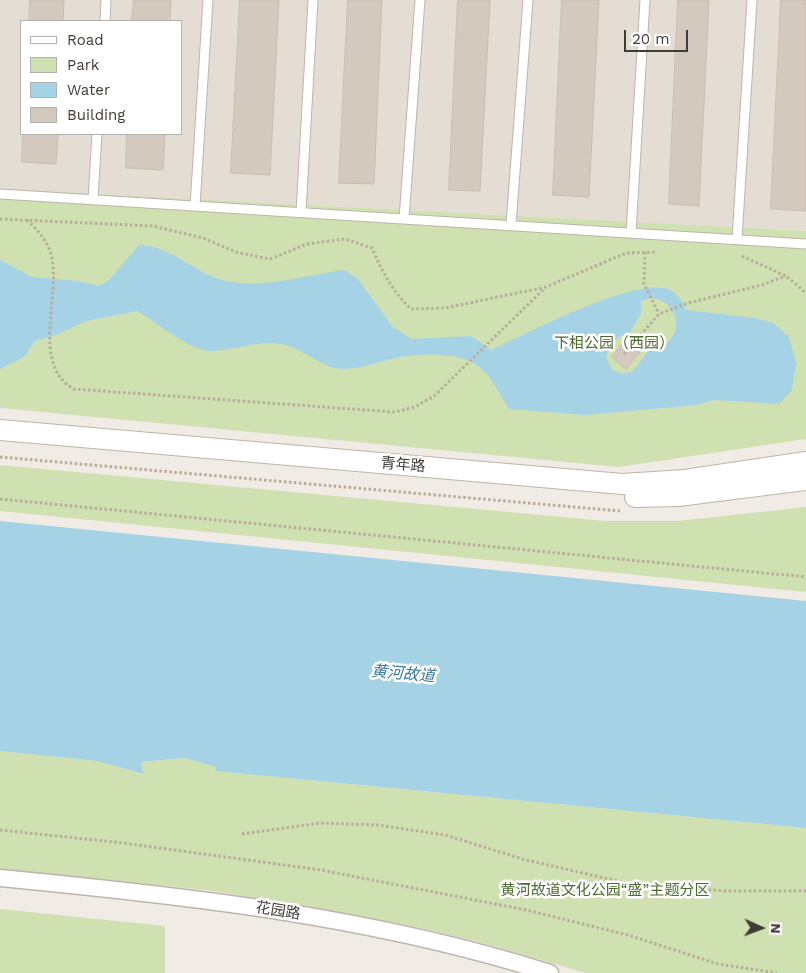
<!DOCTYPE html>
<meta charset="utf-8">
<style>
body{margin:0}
#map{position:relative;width:806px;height:973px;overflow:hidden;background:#f0ebe4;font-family:"Work Sans",sans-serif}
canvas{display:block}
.legend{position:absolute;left:20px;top:20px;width:162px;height:115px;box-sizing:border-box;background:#fff;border:1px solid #b3b1ae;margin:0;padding:6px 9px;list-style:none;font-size:15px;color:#413b35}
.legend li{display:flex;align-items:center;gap:10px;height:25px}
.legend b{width:25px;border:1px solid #b3b1ae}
.north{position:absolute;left:736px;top:903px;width:50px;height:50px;-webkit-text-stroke:4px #fff;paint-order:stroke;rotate:92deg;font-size:14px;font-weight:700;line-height:20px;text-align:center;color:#413b35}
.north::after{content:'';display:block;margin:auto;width:18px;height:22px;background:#413b35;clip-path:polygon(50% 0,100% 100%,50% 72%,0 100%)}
.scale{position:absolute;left:624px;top:30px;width:64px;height:22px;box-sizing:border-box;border:2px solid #413b35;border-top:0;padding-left:6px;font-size:15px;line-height:18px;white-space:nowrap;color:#413b35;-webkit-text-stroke:4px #fff;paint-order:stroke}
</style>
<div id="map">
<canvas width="806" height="973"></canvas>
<ul class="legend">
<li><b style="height:6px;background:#fff"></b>Road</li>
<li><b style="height:14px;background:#cfe0b1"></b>Park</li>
<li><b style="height:14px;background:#a6d2e6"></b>Water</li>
<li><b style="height:14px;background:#d3c9be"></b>Building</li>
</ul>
<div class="north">N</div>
<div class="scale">20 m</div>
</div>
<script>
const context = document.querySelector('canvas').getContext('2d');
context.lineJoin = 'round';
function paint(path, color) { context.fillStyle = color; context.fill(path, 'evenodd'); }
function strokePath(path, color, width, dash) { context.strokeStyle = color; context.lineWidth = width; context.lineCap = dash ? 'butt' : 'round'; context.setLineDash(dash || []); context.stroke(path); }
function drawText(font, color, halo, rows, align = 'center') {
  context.font = font + ' "Work Sans","Noto Sans SC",sans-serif'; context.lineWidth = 5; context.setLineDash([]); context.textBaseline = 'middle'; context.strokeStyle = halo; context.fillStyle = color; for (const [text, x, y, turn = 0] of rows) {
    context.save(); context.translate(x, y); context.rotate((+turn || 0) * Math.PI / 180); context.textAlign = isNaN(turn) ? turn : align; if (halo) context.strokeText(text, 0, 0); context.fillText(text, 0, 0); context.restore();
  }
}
paint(new Path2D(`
 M0,0H806V231L0,189ZM21,21H181V134H21Z`), '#e3ddd3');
paint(new Path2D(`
 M0,189L806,231V439L619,467L0,408Z
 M0,465L606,521H678L806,507V592L0,511Z
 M0,751L97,761L142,774L140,762L184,758L216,767L215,771L806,828V973H586L494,946L422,928L300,905L206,890L0,869Z
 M0,909L165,926V973H0Z`), '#cfe0b1');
paint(new Path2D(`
 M139,245C172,246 195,274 226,281C265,289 306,275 344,270L358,279L392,326L411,339L471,336L491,350C524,335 642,272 672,291C679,296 683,303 686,310L755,318L773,323L789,337L796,363L792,390L779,404L714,400L696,405L585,415L509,409C501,397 494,381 484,371C464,351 425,353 400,357C381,360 364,369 344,369C321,369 304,348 281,344C258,340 236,350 213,351C190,352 158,323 137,311L86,321L56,335L35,341L24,357L0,369V260L32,277L78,281L99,286L109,280ZM651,298C684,301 686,345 650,349L633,371L621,374L612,370L606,357C611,344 616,336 630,332L641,313V301Z
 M0,521L806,601V828L215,771L216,767L184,758L141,762L143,774L97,761L0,751Z`), '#a6d2e6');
const building = new Path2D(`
 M30,0H64L63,21H29Z
 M134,0H171L170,21H132Z
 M240,0H279L270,175L231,173Z
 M348,0H382L374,184L339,183Z
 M458,0H490L480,191L449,190Z
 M562,0H599L589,197L553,195Z
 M678,0H709L699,206L669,204Z
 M781,0H806V211L771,209Z
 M23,134H58L56,164L22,162Z
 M127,134H165L163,170L126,168Z
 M625,341L640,352L626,369L612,357Z`);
paint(building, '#d3c9be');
strokePath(building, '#cabdaf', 1);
const service = new Path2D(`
 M105,21L106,0
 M0,194L806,244
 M93,199L97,134
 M195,206L208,0
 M301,212L313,0
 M404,219L420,0
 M511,225L528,0
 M631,233L645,0
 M737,239L752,0`);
const minor = new Path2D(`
 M0,878C186,896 371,916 550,973`);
const tertiary = new Path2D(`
 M0,430L622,484L685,480L806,462
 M635,497L678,496L806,480`);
strokePath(service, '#bdb5ab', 11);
strokePath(minor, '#bdb5ab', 19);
strokePath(tertiary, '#bdb5ab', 22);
strokePath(new Path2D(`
 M0,219L153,226L203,238L236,252L270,259L307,244L345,239L372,248C382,271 392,291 411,309L445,308L546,287L626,253L656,252
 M27,220C38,230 49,243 52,258C60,297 31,366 74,389L394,412L415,407L434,396L545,288
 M645,252L644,284L659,314
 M742,256L786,276L806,293
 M624,354L659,314L688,303L762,285L786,276
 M0,457L620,511
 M0,499L806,577
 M0,830L123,843L321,870L526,910L628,935L718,964L777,973
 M242,834L320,823L378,825L445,835L526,860L635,885L726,891H806`), '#baac9b', 3, [2.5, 2.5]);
strokePath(service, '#fff', 9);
strokePath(minor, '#fff', 16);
strokePath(tertiary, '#fff', 20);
drawText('15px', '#4b6b30', '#fff', [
 ["下相公园（西园）",614,344],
 ["黄河故道文化公园“盛”主题分区",605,891]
]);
drawText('15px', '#413b35', '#fff', [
 ["青年路",403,465,5],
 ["花园路",278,911,9]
]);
drawText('italic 16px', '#397998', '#fff', [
 ["黄河故道",403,674,5]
]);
</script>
